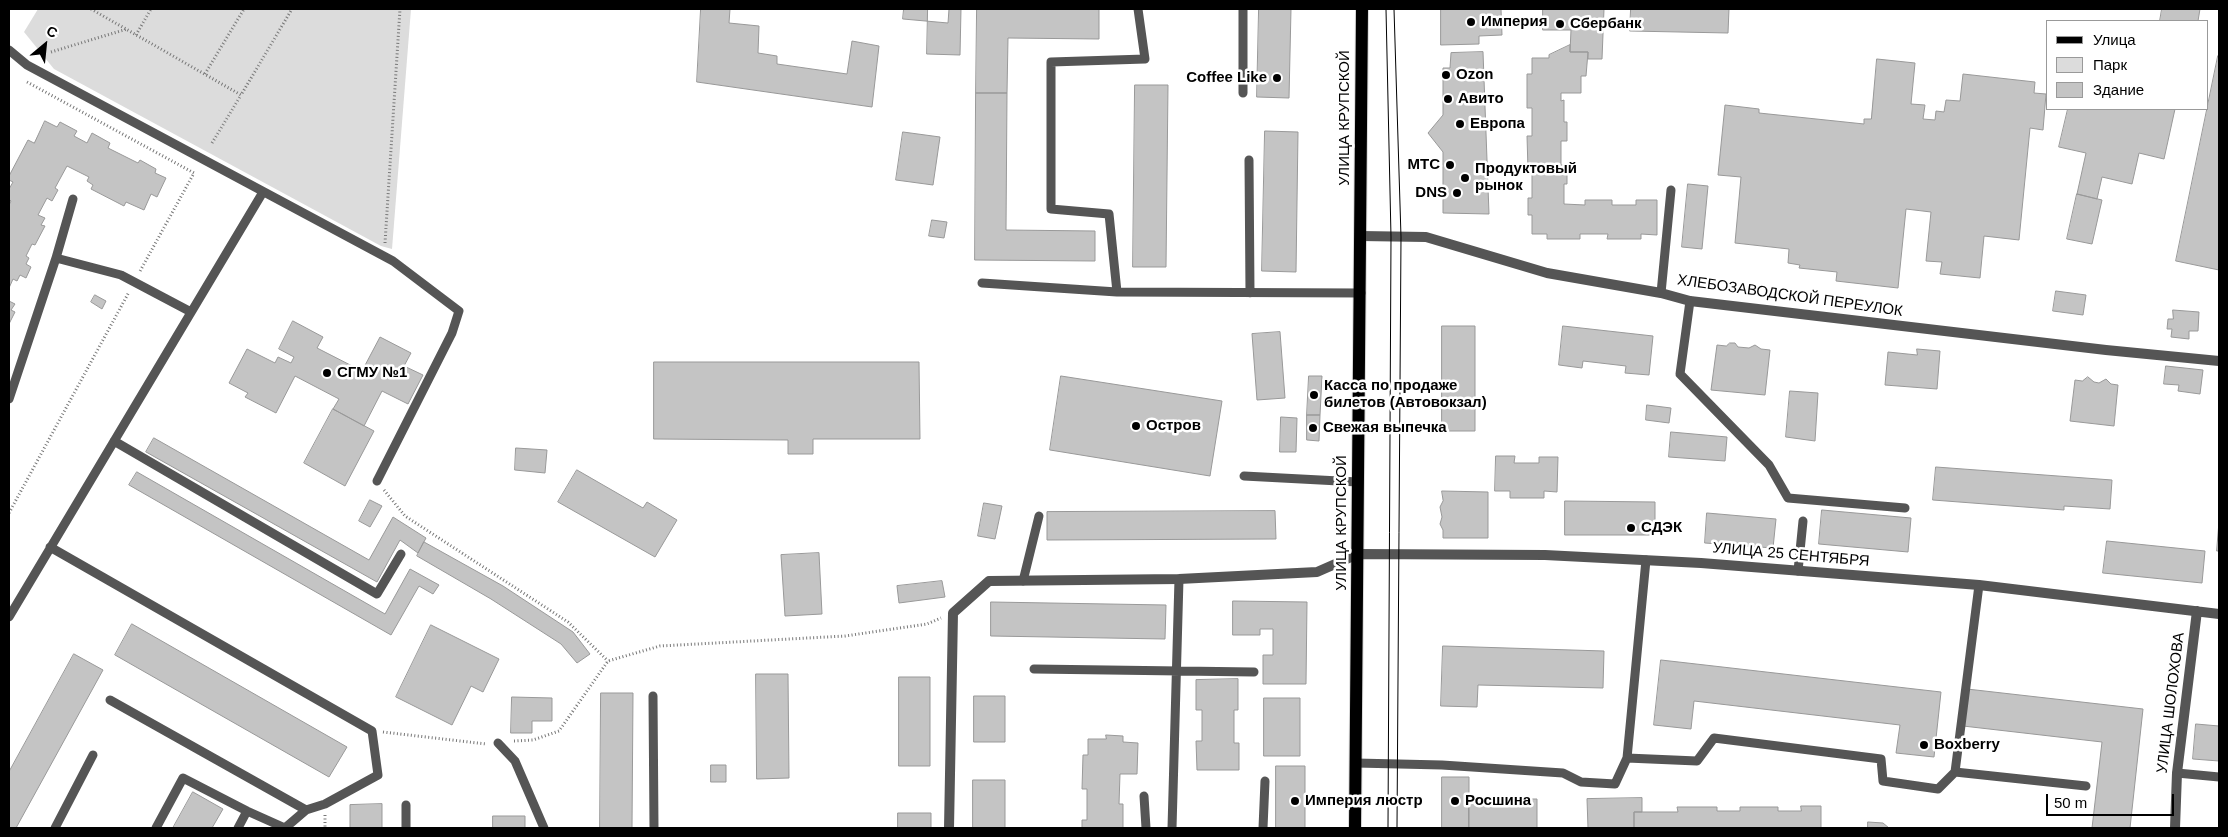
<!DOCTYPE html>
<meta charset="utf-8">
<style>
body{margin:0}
#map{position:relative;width:2228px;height:837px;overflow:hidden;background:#fff;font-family:Arial,sans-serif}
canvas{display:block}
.frame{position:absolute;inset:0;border:10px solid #000;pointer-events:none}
.legend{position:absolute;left:2046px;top:20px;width:162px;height:90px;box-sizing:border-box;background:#fff;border:1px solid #999;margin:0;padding:6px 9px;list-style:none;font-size:15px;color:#000}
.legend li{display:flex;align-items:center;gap:10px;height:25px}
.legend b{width:25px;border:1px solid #999}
.north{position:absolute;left:20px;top:20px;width:50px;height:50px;-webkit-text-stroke:4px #fff;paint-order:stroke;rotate:28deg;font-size:14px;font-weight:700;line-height:20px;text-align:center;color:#000}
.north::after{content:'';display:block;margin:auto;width:18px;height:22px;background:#000;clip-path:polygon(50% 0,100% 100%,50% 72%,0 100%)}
.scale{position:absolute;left:2046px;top:794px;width:128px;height:22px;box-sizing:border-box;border:2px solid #000;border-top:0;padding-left:6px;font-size:15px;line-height:18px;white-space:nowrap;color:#000;-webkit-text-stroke:4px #fff;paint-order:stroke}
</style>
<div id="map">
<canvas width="2228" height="837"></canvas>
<div class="frame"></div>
<ul class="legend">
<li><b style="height:6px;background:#000"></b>Улица</li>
<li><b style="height:14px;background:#dcdcdc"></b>Парк</li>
<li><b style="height:14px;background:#c4c4c4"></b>Здание</li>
</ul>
<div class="north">С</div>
<div class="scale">50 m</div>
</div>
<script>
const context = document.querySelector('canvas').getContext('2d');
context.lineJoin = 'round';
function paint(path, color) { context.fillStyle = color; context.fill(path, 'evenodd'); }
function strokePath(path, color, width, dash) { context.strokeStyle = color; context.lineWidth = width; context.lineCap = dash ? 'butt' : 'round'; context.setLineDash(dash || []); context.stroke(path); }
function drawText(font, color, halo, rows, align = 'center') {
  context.font = font + ' Arial,sans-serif'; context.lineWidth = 5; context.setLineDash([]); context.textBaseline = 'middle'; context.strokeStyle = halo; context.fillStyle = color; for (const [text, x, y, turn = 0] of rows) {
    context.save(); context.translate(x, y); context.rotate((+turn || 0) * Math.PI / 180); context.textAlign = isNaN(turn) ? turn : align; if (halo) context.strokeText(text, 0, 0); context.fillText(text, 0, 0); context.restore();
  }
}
paint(new Path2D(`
 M38,9H411L392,249L381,246L54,69L24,32Z`), '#dcdcdc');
const building = new Path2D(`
 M701,9H730L729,23L759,26L758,53L777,56V64L847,74L852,41L879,46L872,107L697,82Z
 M904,9H949L948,23L903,19Z
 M928,9H961L960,55L927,54Z
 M977,9H1099V39L1008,38L1007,93H976Z
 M1259,9H1291L1289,98L1257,97Z
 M1441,9H1501L1502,35L1479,36V44L1441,45Z
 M1543,9H1604L1602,59H1588V52H1570L1571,30H1543Z
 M1631,9H1729L1728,33L1630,31Z
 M2162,9H2200L2198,21H2160Z
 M1570,45V52H1588L1586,76H1581V93H1561V101L1564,100V122H1567V141H1561V165H1567V184H1564V204L1585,205V200H1612V205H1636V200H1657V235L1641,234V239H1607L1608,234H1580V239H1547V234H1532V215H1528V198H1532V170H1528L1527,136H1532V108H1527V74H1532V58H1549V55Z
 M1483,52L1489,214L1443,213V152L1428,133L1443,115V68H1450L1451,53Z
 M2218,56L2219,57V270L2176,261Z
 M1877,59L1915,63L1911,104L1925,105L1923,119L1935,120L1936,111L1944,112L1946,100L1960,101L1963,74L2035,82L2034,93L2046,94L2043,130L2030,128L2019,240L1984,236L1980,278L1940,274L1942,262L1926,261L1931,212L1906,209L1898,288L1836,281L1837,272L1799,268L1800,265L1788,263L1789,249L1735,243L1741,177L1718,175L1725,105L1759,109V113L1864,124V119H1871Z
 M1135,85H1168L1166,267H1133Z
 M976,93H1007L1006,230L1095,231V261L975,260Z
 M2068,109H2175L2164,159L2139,153L2132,184L2102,177L2097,199L2077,194L2086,153L2059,147Z
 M45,121L57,127L60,122L77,131L74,136L87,143L92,133L110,143L108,148L138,163L140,160L156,169L155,173L166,178L157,197L151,194L144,210L126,202L124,206L91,189L93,185L87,181L89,177L67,166L55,188L58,190L52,201L47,198L38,215L45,218L41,225L45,226L35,245L32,244L26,256L29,258L26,264L31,267L26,278L20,275L17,281L13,279L9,288V205L11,201L9,199V189L13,182L9,180V176L28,140L34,143Z
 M1265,131L1298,132L1296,272L1262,271Z
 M903,132L940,137L933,185L896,180Z
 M1688,184L1708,186L1702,249L1682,247Z
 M2077,194L2102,200L2092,244L2067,239Z
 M932,220L947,222L944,238L929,236Z
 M2056,291L2086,295L2083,315L2053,311Z
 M95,295L106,301L102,309L91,302Z
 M9,301L15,304L11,310L15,312L9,324Z
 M2173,310L2199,312L2198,331H2189V339L2171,337L2172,329H2167L2168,319H2173Z
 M293,321L323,337L317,348L362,371L380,337L411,353L404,366L423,375L408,404L382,391L364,426L333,409L339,399L295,376L276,413L245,397L248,393L229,383L247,349L275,363L278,357L291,363L294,357L279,349Z
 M1442,326H1475V431H1442Z
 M1563,326L1653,336L1649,375L1625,373L1626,366L1583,361L1582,368L1559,365Z
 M1280,332L1285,398L1257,400L1252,334Z
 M1730,343H1735L1738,347L1749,348L1755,345L1761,349L1770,350L1765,395L1711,390L1717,345L1726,346Z
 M1917,349L1940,351L1937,389L1885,385L1888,352L1917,355Z
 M654,362H919L920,439H813V454H788V440L654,439Z
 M2166,366L2203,370L2200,394L2178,391L2179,385L2164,384Z
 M1061,376L1222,401L1210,476L1050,450Z
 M1309,376H1322L1320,415H1307Z
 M2088,377L2094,382L2099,383L2106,379L2111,384L2118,385L2114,426L2070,421L2075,380L2082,381Z
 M1790,391L1818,393L1815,441L1786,437Z
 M1647,405L1671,408L1669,423L1646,420Z
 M333,409L374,431L345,486L304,463Z
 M1307,415H1320L1319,441L1307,440Z
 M1281,417L1297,418L1296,452H1280Z
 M1671,432L1727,437L1725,461L1669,457Z
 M154,438L369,560L393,517L426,538L418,553L400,540L377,582L146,452Z
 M516,448L547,450L545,473L515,470Z
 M1496,456H1515L1514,463H1539V457H1558L1557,492L1544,491V498H1510V491H1495Z
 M1936,467L2112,480L2110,509L2064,506V510L1933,500Z
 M577,470L643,508L647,502L677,520L655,557L558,502Z
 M137,472L385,614L410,569L439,585L433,594L419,586L391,635L129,485Z
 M1442,491L1488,492V538H1443V530L1440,524L1442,517L1440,507L1443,501Z
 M370,500L382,506L370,527L359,521Z
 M1565,501L1655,502V535H1565Z
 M984,503L1002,506L995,539L978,536Z
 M1822,510L1911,518L1908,552L1819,544Z
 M1275,511L1276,539L1047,540V512Z
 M1707,513L1776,519L1773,548L1705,543Z
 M2219,522V551H2217Z
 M2107,541L2205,551L2202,583L2103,573Z
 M424,542L503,586L573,632L590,654L577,663L561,644L491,599L417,556Z
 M819,553L822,614L785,616L781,555Z
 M942,581L945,597L899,603L897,586Z
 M1233,601L1307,602L1306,684H1263V655H1273V629H1260V635H1233Z
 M991,602L1166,605L1165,639L991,636Z
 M132,624L347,747L329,777L115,655Z
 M431,625L499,659L483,692L471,686L452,725L396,697Z
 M1443,646L1604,651L1603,688L1478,685L1477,707L1441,706Z
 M74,654L103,670L16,828H9V772Z
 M1661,660L1941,692L1934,757L1896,753L1900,725L1694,701L1691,729L1654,725Z
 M756,674H788L789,778L757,779Z
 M899,677H930V766H899Z
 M1238,679V710H1234V743H1239V770H1197L1196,741H1202V710H1196V680Z
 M1967,689L2143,709L2130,828H2092L2102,742L1963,726Z
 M601,693H633L632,828H600Z
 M974,696H1005V742H974Z
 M512,697L552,698V721H532V733H511Z
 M1264,698H1300V756H1264Z
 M2196,724L2219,726V761L2193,759Z
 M1106,735L1123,736V742L1138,743L1137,774H1120L1119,804H1123V828H1082V820H1087V789H1082L1083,755H1088V739H1106Z
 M711,765H726V782H711Z
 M1276,766H1305V828H1276Z
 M1442,777H1469V828H1442Z
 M973,780H1005V828H973Z
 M193,792L223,809L212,828H173Z
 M1642,798V812H1634V828H1588L1587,799Z
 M1469,799H1537V828H1469Z
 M382,804V828H350V805Z
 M1801,806H1821V828H1634V812H1678L1677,807H1717V811H1740V807H1778V811H1801Z
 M898,813H931V828H898Z
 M493,816H525V828H493Z
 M1868,822L1883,823L1889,828H1868Z`);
paint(building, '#c4c4c4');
strokePath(building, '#999', 1);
const primary = new Path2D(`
 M1355,828L1362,9`);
strokePath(primary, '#dbdbdb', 14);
strokePath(new Path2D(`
 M91,9L241,95L292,9
 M136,35L151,9
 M51,52L127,29
 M205,74L244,9
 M27,82L194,173L139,273
 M212,143L241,95
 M385,243L400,9
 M384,490L405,516L568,622L608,661
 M9,513L129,292
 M383,732L486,744
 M514,741L533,740L559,731L608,661L660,646L845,636L927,624L941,618
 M325,815V828`), '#777', 3, [1, 2.5]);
strokePath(new Path2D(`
 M1138,9L1145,59L1051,62V209L1109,214L1117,292L1361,293
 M9,50L27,65L393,261L459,311L452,333L377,481
 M1243,93V9
 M1249,160L1250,293
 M56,258L73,199
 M982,283L1117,292
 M1661,293L1671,190
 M1690,301L1680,374L1769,465L1788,498L1905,508
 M9,399L56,258L121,275L191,312
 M114,441L377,594L401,554
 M1244,476L1358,482
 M50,547L372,731L378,775L325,804L306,810L110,700
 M1646,560L1627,758L1697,761L1714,738L1881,759L1883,781L1938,789L1955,772
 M1798,571L1803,521
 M1023,581L1039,516
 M1979,585L1955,772L2086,786
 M9,617L263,192
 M1034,669L1254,672
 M653,696L654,828
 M498,743L515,761L544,828
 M1356,763L1442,765L1563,773L1581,782L1615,784L1627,758
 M2177,773L2219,777
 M1144,796L1146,828
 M406,805V828
 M55,828L93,755
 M156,828L183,778L247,811
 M238,828L247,811L285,828L306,810
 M1172,828L1179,579
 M1263,828L1265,781`), '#555', 9);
strokePath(new Path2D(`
 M1361,236L1426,237L1547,273L1661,293L1690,301L2106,350L2219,361
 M949,828L953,613L989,581L1179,579L1317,572L1358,554L1545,555L1701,563L1979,585L2219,614
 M2175,828L2177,773L2197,611`), '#555', 10);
strokePath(primary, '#000', 12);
strokePath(new Path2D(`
 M1386,9L1391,237L1388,828
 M1394,9L1401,237L1397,828`), '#000', 1);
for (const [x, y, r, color] of [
 [1471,22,5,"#000"],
 [1560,24,5,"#000"],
 [1446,75,5,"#000"],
 [1277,78,5,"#000"],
 [1448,99,5,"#000"],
 [1460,124,5,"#000"],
 [1450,165,5,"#000"],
 [1465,178,5,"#000"],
 [1457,193,5,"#000"],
 [327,373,5,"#000"],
 [1314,395,5,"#000"],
 [1136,426,5,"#000"],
 [1313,428,5,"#000"],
 [1631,528,5,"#000"],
 [1924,745,5,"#000"],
 [1295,801,5,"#000"],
 [1455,801,5,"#000"]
]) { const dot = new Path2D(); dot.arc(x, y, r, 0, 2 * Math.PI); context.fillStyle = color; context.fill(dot); strokePath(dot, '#fff', 2); }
drawText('bold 15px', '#000', '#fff', [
 ["Империя",1481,22],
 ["Сбербанк",1570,24],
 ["Ozon",1456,75],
 ["Coffee Like",1267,78,"right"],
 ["Авито",1458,99],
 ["Европа",1470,124],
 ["МТС",1440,165,"right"],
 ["Продуктовый",1475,169],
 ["рынок",1475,186],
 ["DNS",1447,193,"right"],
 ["СГМУ №1",337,373],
 ["Касса по продаже",1324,386],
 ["билетов (Автовокзал)",1324,403],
 ["Остров",1146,426],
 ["Свежая выпечка",1323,428],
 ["СДЭК",1641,528],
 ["Boxberry",1934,745],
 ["Империя люстр",1305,801],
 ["Росшина",1465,801]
], 'left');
drawText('15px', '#000', '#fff', [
 ["УЛИЦА КРУПСКОЙ",1345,118,-90],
 ["ХЛЕБОЗАВОДСКОЙ ПЕРЕУЛОК",1790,296,8],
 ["УЛИЦА КРУПСКОЙ",1342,523,-90],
 ["УЛИЦА 25 СЕНТЯБРЯ",1791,555,5],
 ["УЛИЦА ШОЛОХОВА",2171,703,-83]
]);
</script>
